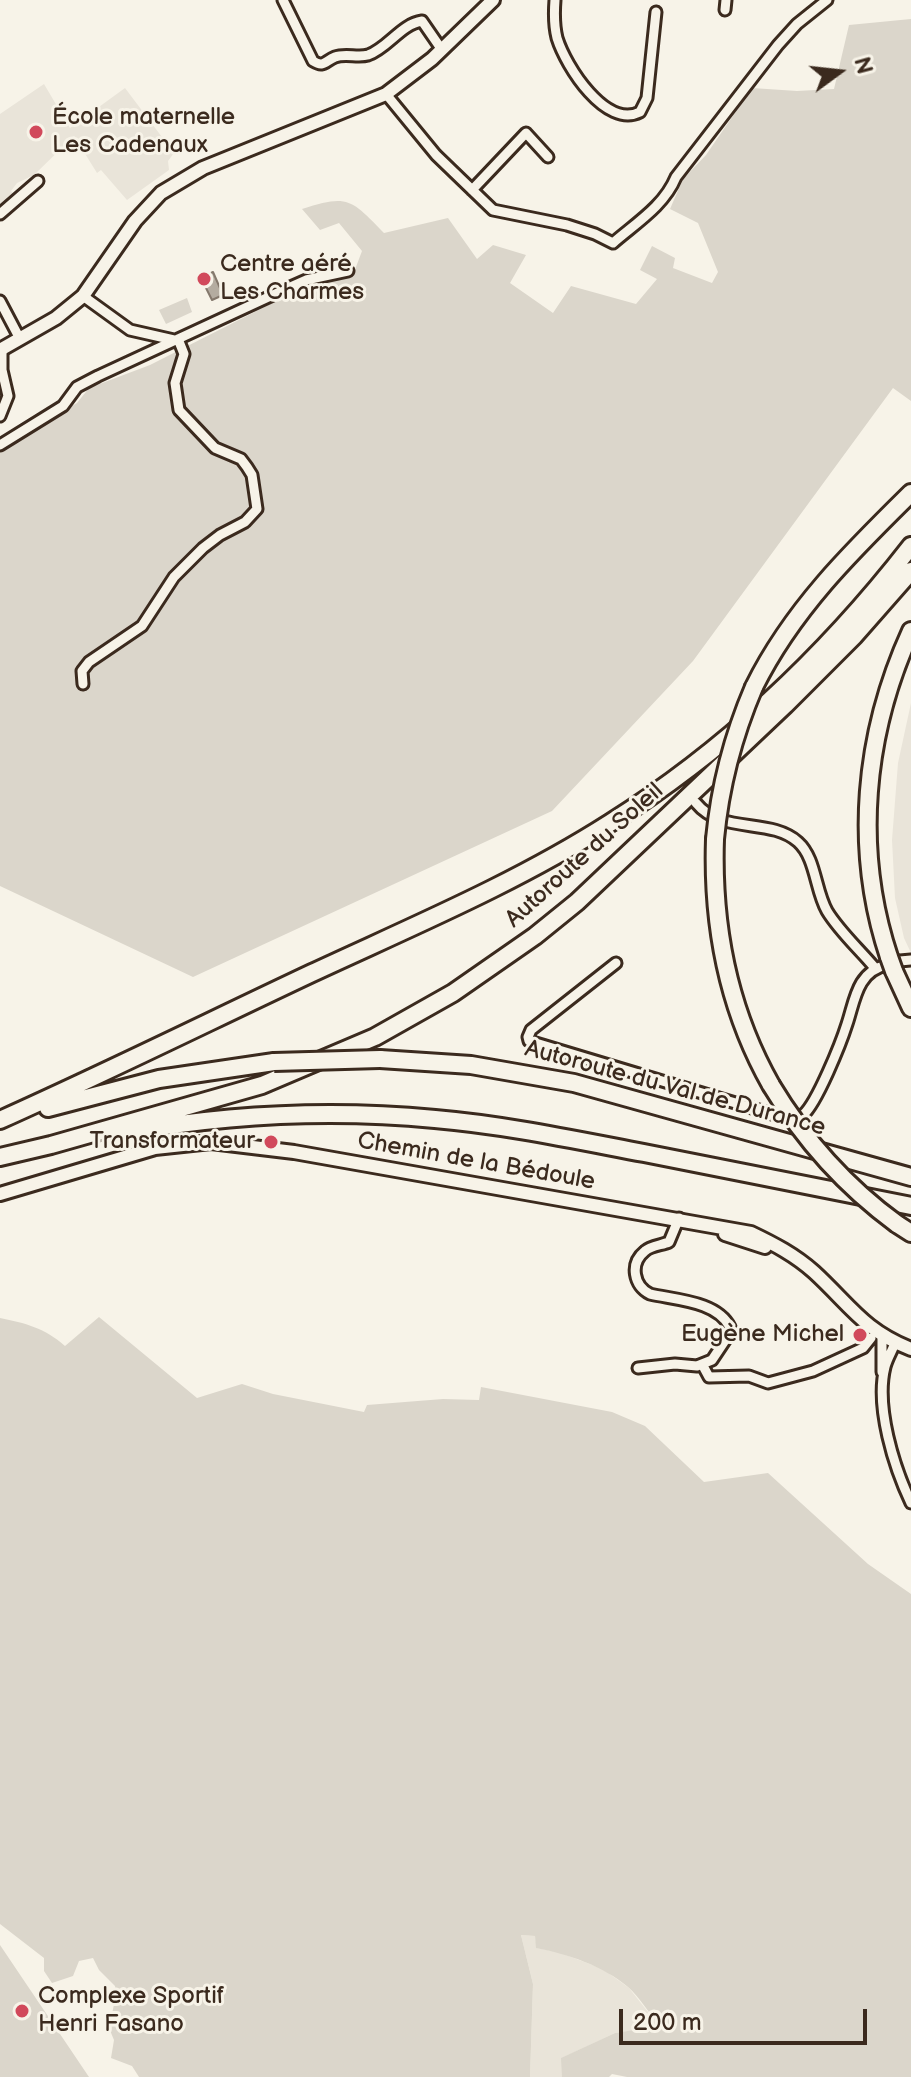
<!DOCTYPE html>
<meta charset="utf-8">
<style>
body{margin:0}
#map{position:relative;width:911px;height:2077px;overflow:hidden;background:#f7f3e8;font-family:"Balsamiq Sans",sans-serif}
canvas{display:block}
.north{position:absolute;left:799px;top:32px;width:80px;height:80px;-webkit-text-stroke:6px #f7f3e8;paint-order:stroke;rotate:75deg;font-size:22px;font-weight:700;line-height:32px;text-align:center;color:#3b2a1e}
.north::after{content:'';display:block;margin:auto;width:28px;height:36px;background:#3b2a1e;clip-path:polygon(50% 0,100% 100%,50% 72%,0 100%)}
.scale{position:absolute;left:619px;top:2009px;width:248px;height:36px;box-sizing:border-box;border:4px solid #3b2a1e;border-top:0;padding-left:10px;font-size:24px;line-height:28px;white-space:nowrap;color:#3b2a1e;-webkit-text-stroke:6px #f7f3e8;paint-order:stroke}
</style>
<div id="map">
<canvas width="911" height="2077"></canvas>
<div class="north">N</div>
<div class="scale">200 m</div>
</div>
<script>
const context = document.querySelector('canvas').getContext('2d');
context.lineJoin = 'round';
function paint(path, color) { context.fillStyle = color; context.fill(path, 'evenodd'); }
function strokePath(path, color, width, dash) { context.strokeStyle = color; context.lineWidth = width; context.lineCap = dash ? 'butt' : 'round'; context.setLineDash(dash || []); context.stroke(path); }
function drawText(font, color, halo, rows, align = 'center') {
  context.font = font + ' "Balsamiq Sans",sans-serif'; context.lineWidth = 6; context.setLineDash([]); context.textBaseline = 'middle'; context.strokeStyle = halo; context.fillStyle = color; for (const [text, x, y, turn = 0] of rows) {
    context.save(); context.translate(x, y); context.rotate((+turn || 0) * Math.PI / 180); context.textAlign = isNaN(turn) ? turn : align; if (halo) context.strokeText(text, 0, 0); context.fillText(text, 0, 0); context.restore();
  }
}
paint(new Path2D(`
 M44,84L70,128L125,88L174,153L168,161L169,170L127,200L101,170L97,173L74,136L34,175L17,183L11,191L15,196L0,205V114Z
 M911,703V953L904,938L895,898L892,840L898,763Z
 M521,1935L535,1936L537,1948L558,1952L603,1969L629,1988L660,2027L615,2033L562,2058V2077H530L533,1984Z`), '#e9e4d9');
paint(new Path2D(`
 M911,19V401L893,388L693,661L552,811L193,977L0,886V450L77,403L89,388L150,365L300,289L353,275L362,251L339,223L320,230L302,209C348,194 351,199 384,233L448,218L477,259L493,245L526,255L510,283L553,313L571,286L636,304L657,279L640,270L652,246L675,258L673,268L712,283L718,272L698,223L670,209L683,179L706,155L752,88L797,91L834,89L849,25Z
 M187,298L192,312L166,324L159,310Z
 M99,1317L197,1398L242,1384L273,1394L364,1412L367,1405L443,1399L479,1400L481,1387L612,1412L645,1426L704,1482L768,1473L868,1564L911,1594V2077H627L612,2074L609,2077H562L561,2058L615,2033L659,2026C650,2014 640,1998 628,1987C603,1966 568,1954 536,1948L535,1936L521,1935L533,1984L530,2077H139L132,2066L111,2058L114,2040L109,2028L116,1995L115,1986L99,1970L93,1958L79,1961L73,1976L52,1983L44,1971V1958L0,1924V1318C25,1323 45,1328 65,1346Z
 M0,1945L89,2077H90H0Z`), '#dbd6cb');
const water = new Path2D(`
 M213,272L223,295L212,300L201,278Z`);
paint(water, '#b4aca0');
strokePath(water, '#84786c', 2);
const street = new Path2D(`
 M283,0L313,61C324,68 325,61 335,57C345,53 358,58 368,55C388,48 401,24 422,21L442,50
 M555,0C554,13 554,26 557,38C566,67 606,129 640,112L647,98L656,12
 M725,10L726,0
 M386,94L436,155L493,210L567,225L595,234L613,243C636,223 664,206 676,177L778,45L797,24L827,0
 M472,190L526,133L548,157
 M0,214L38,181
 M83,296L130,330L174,340
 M0,301L20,339
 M0,416L8,396L2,370V349
 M0,445L63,406L77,387L98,376L288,288L306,280L348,271
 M83,684L82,671L89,662L142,626L174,577L203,548L220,535L245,522L257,509L252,475L247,467L241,459L215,448L179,410L175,383L184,354L178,339
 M696,803C722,835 770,817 798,842C816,858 815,890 827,911C839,931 859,949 875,968
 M900,961L911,960
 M616,963L531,1030L528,1037L529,1041L792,1120C797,1118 799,1119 803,1115C817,1103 841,1043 847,1024C855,1000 857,972 886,965
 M895,1343C892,1351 887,1359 885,1367C875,1407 894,1467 911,1503
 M702,1364L709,1377L749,1376L768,1383L813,1371L863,1348L871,1338
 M638,1368L675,1364L697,1366L712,1360L728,1336L730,1327C717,1301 676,1300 650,1294C634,1286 629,1264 645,1251C650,1246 662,1245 669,1242L679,1218
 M882,1372V1335`);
const secondary = new Path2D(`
 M0,350L56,318L83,296L135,221L161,193L203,168L386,94L432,59L493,0
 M0,1194L155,1148L211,1142L294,1152L751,1233C774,1244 795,1255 814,1272C850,1305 863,1330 911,1349
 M725,1234L765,1247`);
const highway = new Path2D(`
 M754,687C792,610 851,552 911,493
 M715,839C712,927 728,1009 771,1085
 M889,957C853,849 864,734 911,631
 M894,971L911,1008
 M380,1059L471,1065L574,1083L911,1177
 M48,1108L159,1079L274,1062
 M0,1120C105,1073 208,1022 312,973C413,926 516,883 610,823C726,750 827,654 911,546
 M128,1132C230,1114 331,1109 435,1119C505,1125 575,1140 644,1153C733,1171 822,1189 911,1206
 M0,1157L51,1145L262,1085L375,1037L453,993L535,936L577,902L785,705L854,636L911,571
 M897,1224L911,1233`);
strokePath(street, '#3b2a1e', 15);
strokePath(secondary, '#3b2a1e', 18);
strokePath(highway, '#3b2a1e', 22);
strokePath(street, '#f7f3e8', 9);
strokePath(secondary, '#f7f3e8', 12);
strokePath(highway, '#f7f3e8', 16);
const highwayBridge = new Path2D(`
 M715,839C720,786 733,736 754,687
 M889,957L894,971
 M274,1062L380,1059
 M771,1085C804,1140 845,1186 897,1224`);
strokePath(highwayBridge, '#3b2a1e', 22, []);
strokePath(highwayBridge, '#f7f3e8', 16);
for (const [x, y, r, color] of [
 [36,132,8,"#d1495b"],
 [204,279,8,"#d1495b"],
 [271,1142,8,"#d1495b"],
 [860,1335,8,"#d1495b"],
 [22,2011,8,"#d1495b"]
]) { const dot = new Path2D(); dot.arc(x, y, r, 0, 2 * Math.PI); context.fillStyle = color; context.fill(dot); strokePath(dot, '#f7f3e8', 3); }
drawText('24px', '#3b2a1e', '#f7f3e8', [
 ["École maternelle",52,118],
 ["Les Cadenaux",52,146],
 ["Centre aéré",220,265],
 ["Les Charmes",220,293],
 ["Transformateur",255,1142,"right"],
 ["Eugène Michel",844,1335,"right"],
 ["Complexe Sportif",38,1997],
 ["Henri Fasano",38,2025]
], 'left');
drawText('24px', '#3b2a1e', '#f7f3e8', [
 ["Autoroute du Soleil",585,856,-42],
 ["Autoroute du Val de Durance",675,1089,15],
 ["Chemin de la Bédoule",476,1162,10]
]);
</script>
